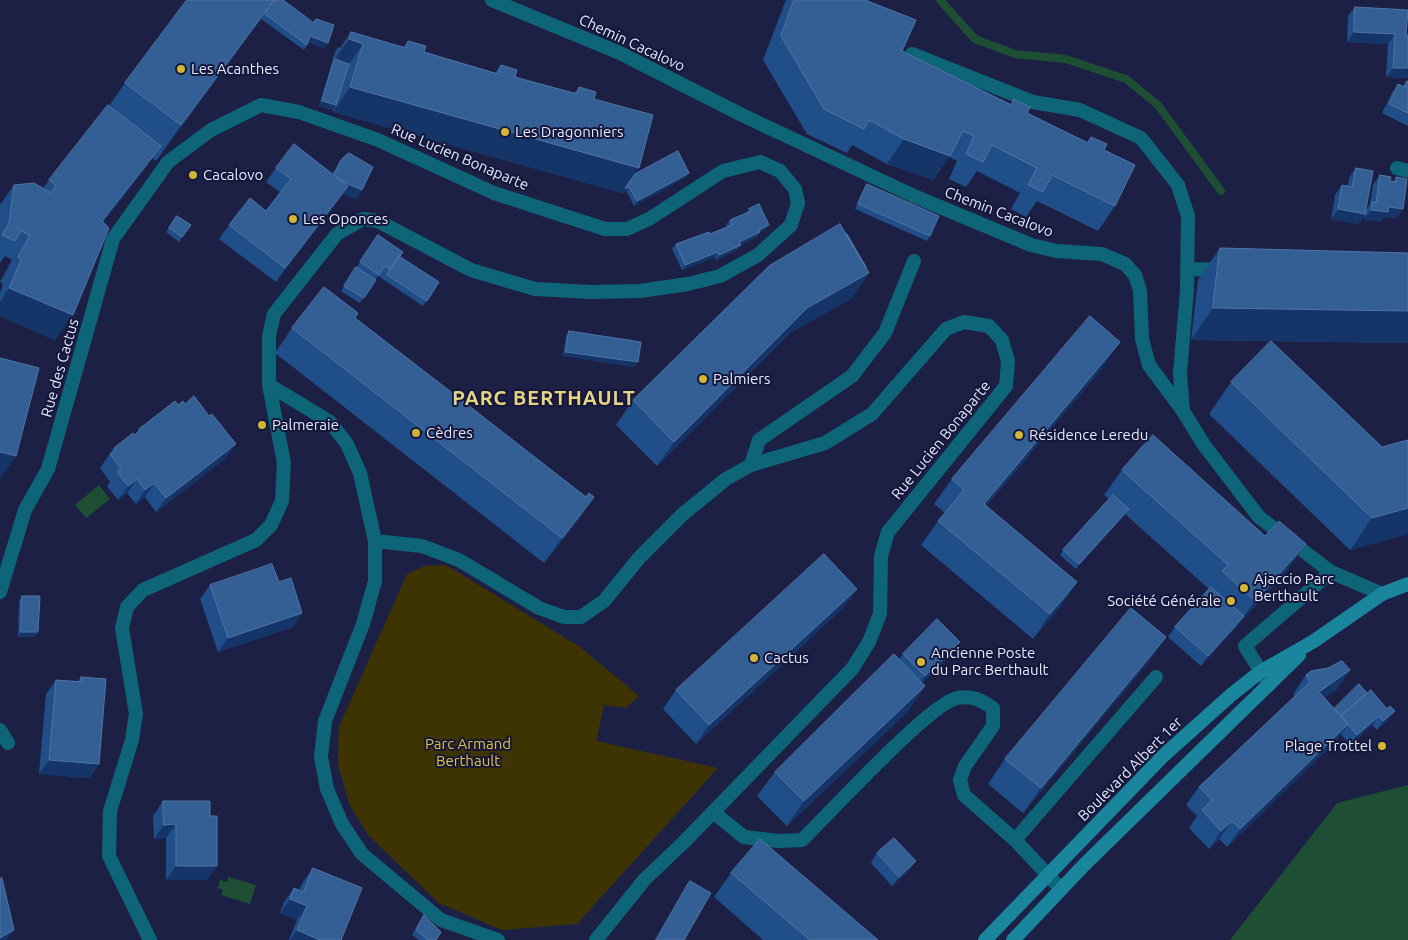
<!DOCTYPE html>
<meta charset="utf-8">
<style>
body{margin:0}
canvas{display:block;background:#1d2045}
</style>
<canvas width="1408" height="940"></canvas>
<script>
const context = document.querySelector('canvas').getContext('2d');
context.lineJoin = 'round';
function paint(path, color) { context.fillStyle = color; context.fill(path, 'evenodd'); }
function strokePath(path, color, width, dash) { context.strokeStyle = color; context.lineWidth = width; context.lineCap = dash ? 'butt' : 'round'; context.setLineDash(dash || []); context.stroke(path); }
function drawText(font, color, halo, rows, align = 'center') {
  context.font = font + ' Ubuntu,sans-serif'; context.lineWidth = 4; context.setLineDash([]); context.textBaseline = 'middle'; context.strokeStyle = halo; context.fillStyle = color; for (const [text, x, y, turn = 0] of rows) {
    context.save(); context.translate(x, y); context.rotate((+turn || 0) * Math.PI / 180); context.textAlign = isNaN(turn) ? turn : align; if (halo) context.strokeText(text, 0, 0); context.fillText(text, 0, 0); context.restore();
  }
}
paint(new Path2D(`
 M446,565L580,647L639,696L626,708L604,705L596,741L718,768L577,924L502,930L439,903L369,836L350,806L338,765L339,727L407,574L424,566Z`), '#3e3403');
paint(new Path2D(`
 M99,485L110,499L86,518L75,505Z
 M1408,785V940H1230L1337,803Z
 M228,877L256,885L250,904L221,895L223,890L218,888L220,880L227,882Z`), '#1e4e33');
strokePath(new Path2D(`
 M940,0L975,39L1015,54L1066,59L1126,79L1158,105L1221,191`), '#1e4e33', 8);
strokePath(new Path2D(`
 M912,54L1033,102L1080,110L1141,138L1178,185L1188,216L1187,290L1180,373L1183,411
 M1187,269L1222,270
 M751,465L759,440L852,376L885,333L914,261
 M1269,685L1245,646L1331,572`), '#0e6577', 14);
strokePath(new Path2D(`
 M492,0L620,53L744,116L914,196L1031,245L1057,251L1102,254L1125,264L1135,275L1140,291L1142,339L1149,365L1183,411L1204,445L1259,517L1331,572L1382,594
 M1397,168L1408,171
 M375,541L422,546L459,560L539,608L564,617H581L604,601L639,558L683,514L726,479L751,465L825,443L872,414L946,329L964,322L989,326L1002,340L1008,361L1006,386L888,532L881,556L880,614L869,642L852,669L683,843L645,879L596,940
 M0,592L25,510L48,469L113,239L168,162L211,130L261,105L299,112L378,140L494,193L605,229H627L649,219L723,171L760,162L780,171L795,189L798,203L791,225L758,255L720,276L688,284L640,291L591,292L535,289L471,270L378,221L363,219L337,234L274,314L269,336V385L330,422L347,444L360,473L375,541V581L363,624L325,721L321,757L327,789L342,824L362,854L441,920L498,940
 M0,730L8,743
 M713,812L744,837L778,841L802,840C829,814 929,704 957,698C972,695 981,700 993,708V726L965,766L960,780L964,795L1015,840L1061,889
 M1015,840L1156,677
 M150,940L109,856L110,811L132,740L136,714L122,628L127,607L143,590L256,540L271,525L282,501L284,463L269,385`), '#0e6577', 14);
strokePath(new Path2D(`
 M985,940L1164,755L1231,695L1260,672L1314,641L1382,594L1408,584
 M1013,940L1085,864L1299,655`), '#1a869d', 14);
paint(new Path2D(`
 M187,0L313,22L316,19L328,43L324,48L308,42L307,45L304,50L261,19L156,161L152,158L144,170L103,222L55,340L0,316V293L3,284L0,282L12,260L5,256L0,263V205L14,185L43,188L109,106L125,83Z
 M786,0H865L902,51L1011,104L1014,99L1027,113L1087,142L1091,137L1104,150L1115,206L1098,231L1037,201L1026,217L1011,209L1020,193L977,171L966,187L949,179L957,161L949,157L933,180L887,164L852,145L847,153L807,134L763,60Z
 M1355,7L1406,35H1408V78L1386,77L1388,44L1347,42L1348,16Z
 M351,32L403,47L408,41L424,52L495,73L501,65L515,77L574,93L579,87L594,99L635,174L689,173L686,177L634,206L627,192L622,193L333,112V110L319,106L335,52L338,47L340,48Z
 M1407,81L1408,82V126L1382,113L1392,93L1398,84L1403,86Z
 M341,160L362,190L356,199L343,194L276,282L219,239L229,225L266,211L280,192L266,182L276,168L332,174Z
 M1356,168L1366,210L1370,204L1373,185L1380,175L1390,181H1394L1396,177L1403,209L1396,218L1385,217L1381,222L1364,219L1365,215L1358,224L1331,219L1335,195L1342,185L1348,186L1349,178Z
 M867,184L930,236L927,241L855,209L864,189Z
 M749,209L765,230L760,232L756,237L740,245H741L737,250L716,260L715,257L682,270L672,249L676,244L710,234L727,227L726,225L730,220L746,213Z
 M177,216L191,225L179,242L166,232Z
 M378,235L399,256L439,282L423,306L378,276L360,303L341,291Z
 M1220,248L1408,253V343L1191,340L1198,280Z
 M852,298L790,333L657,466L616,425L633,400Z
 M355,318L586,497H594L577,522L544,563L275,353L292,328Z
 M569,331L634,367L563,356L566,336Z
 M1103,367L986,506L1077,582L1060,607L1033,639L921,545L938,521L945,513L934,504L952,479Z
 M1231,382L1382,447L1408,440V534L1350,550L1209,414Z
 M178,405L226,458L156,512L145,497L136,504L127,493L118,500L107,486L110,482L100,468L114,448L135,435L139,429Z
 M1122,470L1265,536L1306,544L1288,569L1201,666L1168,637L1175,627L1209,589L1125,514L1076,569L1060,555L1063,550L1109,499L1104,495Z
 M279,582L302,613L293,627L218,652L200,599L210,585Z
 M22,596L38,632L35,637H18L19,601Z
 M844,607L696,744L663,709L676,690Z
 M1166,637L1149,661L1023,813L988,784L1005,759Z
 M903,654L950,656L922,683L925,686L908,711L787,826L757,796L775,772L899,659Z
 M1350,670L1337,689L1324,698L1334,709L1359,684L1388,720L1377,730L1372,725L1350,745L1341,734L1335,742L1227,847L1219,839L1209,849L1189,828L1197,816L1186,805L1199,787L1295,696L1293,694L1306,675Z
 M81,677L99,764L89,778L39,774L46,694L56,680L78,681Z
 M163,801L217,866L207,880H166V838L154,839L153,816Z
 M877,853L909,871L892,886L871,863Z
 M313,868L341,940H289L297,920L280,913L284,902L294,888L299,891L303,882Z
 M731,873L878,940H763L714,897Z
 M690,881L684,940H656L686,886Z
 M424,915L436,940H419L412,935Z`), '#1f4e89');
paint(new Path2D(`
 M274,0L261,19L156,161L181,125Z
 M1354,32L1395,34L1388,44L1347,42Z
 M310,36L328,43L324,48L306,41Z
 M349,39L363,44L346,68L335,59Z
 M1393,68H1408V78L1386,77Z
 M350,87L639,168L625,188H630L627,192L622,193L333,112Z
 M322,101L336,105L333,110L319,106Z
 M904,139L950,156L933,180L887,164Z
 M161,146L144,170L85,246L102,221Z
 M689,173L686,177L634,206L637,201Z
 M333,178L362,190L356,199L343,194L276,282L285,268Z
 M1389,207L1403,209L1396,218L1385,217L1381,222L1364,219L1371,210Z
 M1338,209L1365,214L1358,224L1331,219Z
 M769,225L765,230L755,234L759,230Z
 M760,232L756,237L736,247L739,242Z
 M741,245L737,250L716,260L719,255Z
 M718,252L715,257L682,270L685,265Z
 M869,273L852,298L790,333L657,466L674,442L807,308Z
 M9,288L73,315L55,340L0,316V302Z
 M1213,308L1408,311V343L1191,340Z
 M1120,342L1103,367L966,529L984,504Z
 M566,352L638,362L634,367L563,356Z
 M236,444L226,458L156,512L166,498Z
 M0,452L16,456L0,479Z
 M137,479L127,493L118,500L128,486Z
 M154,483L145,497L136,504L145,490Z
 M594,497L577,522L544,563L562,538Z
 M1408,508V534L1350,550L1372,518Z
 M1129,509L1126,514L1076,569L1079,564Z
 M1306,544L1288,569L1201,666L1208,656L1244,616L1255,601Z
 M1077,582L1060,607L1033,639L1050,614Z
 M857,589L844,607L696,744L709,725Z
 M302,613L293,627L218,652L228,638Z
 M21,632H38L35,637H18Z
 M1166,637L1149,661L1023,813L1041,788Z
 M960,642L950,656L915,690L925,676Z
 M1350,670L1337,689L1306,710L1319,692Z
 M925,686L908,711L787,826L804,801Z
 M1395,711L1388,720L1377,730L1383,721Z
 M1379,716L1372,725L1350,745L1357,735Z
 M1348,724L1335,742L1227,847L1240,829Z
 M49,760L99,764L89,778L39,774Z
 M1232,821L1219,839L1209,849L1221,831Z
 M176,824L166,838L154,839L164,825Z
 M916,861L909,871L892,886L899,877Z
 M176,866H217L207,880H166Z
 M290,899L307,906L297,920L280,913Z
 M14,930L6,940H0V938Z
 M297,930L320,940H290Z`), '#153468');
const building = new Path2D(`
 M187,0H274L181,125L125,83Z
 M275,0H283L314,23L316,19L334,25L328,43L310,36L307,45L265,14Z
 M794,0H865L916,20L902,51L1011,105L1014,99L1030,107L1027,113L1088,143L1091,137L1107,144L1104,150L1135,165L1115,206L1052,175L1043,192L1028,185L1037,168L992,145L983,162L966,154L974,136L963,131L950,156L904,139L869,120L864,129L824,109L781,36Z
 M1355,7L1408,10L1406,35H1408V68H1393L1395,34L1354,32Z
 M351,32L406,48L408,41L426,46L424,52L498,74L501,65L517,70L515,77L577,94L579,87L596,92L594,99L653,115L639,168L350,87L363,44L349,39Z
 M335,59L349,64L336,105L322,101Z
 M1407,81L1408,82V113L1389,104L1398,84L1404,87Z
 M108,105L161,146L102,221L109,228L73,315L9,288L21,260L18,257L30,235L21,231L15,241L2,235L9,223L14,185L34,183L51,193L56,186L49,180Z
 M294,144L348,186L285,268L229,225L250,198L266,211L291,179L276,168Z
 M678,151L689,173L637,201L630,188H625L635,174Z
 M349,153L373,167L362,190L344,182L334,175L341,160Z
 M1356,168L1373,171L1365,214L1338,209L1342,185L1352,187Z
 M1380,175L1391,177L1390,181L1396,182V177L1407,179L1403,209L1389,207L1388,212L1371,210L1372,202H1376Z
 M867,184L939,216L930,236L858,204Z
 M759,204L769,225L759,230L760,232L739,242L741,245L719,255L718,252L685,265L676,244L709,232L710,234L732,225L730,220L751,211L749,209Z
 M177,216L191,225L182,237L169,228Z
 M840,224L869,273L807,308L674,442L633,400L769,266Z
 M846,234H847L866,267Z
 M378,235L403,252L390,270L385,266L379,275L360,262Z
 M1220,248L1408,253V311L1213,308Z
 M399,256L439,282L427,301L387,275Z
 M356,267L376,280L364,298L344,286Z
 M324,287L358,313L355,318L446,388L586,497L589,493L594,497L562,538L292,328Z
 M1090,316L1120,342L984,504L1077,582L1050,614L938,521L964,490L952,479Z
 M569,331L641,342L638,362L566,352Z
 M1271,341L1382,447L1408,440V508L1372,518L1231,382Z
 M0,358L39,368L16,456L0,452Z
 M194,396L209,416L212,414L236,444L166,498L154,483L145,490L137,479L128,486L117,472L121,469L110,454L115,450L114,448L133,433L135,435L140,430L139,429L175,401L178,405L183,401L185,404Z
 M1153,435L1265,536L1279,521L1306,544L1255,601L1222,571L1228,565L1122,470Z
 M1113,495L1129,509L1079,564L1063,550Z
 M824,554L857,589L709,725L676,690Z
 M272,564L279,582L291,578L302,613L228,638L210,585Z
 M1211,587L1244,616L1208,656L1175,627Z
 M22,596H40L38,632H21Z
 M1131,608L1166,637L1041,788L1005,759Z
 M937,619L960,642L925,676L903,654Z
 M894,654L925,686L804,801L775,772Z
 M1342,661L1350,670L1319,692L1348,724L1240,829L1232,821L1221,831L1202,810L1212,800L1199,787L1310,682L1306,675L1311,671L1328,668Z
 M81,677L106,679L99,764L49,760L56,680L81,682Z
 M1359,684L1367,693L1341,716L1334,709Z
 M1371,690L1387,709L1390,706L1395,711L1383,721L1379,716L1357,735L1341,716Z
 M163,801H210V816H217V866H176V824L164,825Z
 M894,838L916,861L899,877L877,853Z
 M760,839L878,940H810L731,873Z
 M313,868L362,888L341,940H320L297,930L307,906L290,899L294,888L303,892Z
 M2,878L14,930L0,938V879Z
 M690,881L711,893L684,940H656Z
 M424,915L441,932L436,940H428L416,930Z`);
paint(building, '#345f95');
strokePath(building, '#5074a6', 1);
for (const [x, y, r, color] of [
 [181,69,5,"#d2b736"],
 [505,132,5,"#d2b736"],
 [193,175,5,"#d2b736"],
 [293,219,5,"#d2b736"],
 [703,379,5,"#d2b736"],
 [262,425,5,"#d2b736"],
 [416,433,5,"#d2b736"],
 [1019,435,5,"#d2b736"],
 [1244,588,5,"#d2b736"],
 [1231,601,5,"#d2b736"],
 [754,658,5,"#d2b736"],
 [921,662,5,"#d2b736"],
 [1382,746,5,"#d2b736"]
]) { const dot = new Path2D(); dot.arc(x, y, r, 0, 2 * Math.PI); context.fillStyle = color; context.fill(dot); strokePath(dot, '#14163a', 2); }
drawText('15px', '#e6eafe', '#14163a', [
 ["Chemin Cacalovo",632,43,25],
 ["Rue Lucien Bonaparte",460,157,23],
 ["Chemin Cacalovo",999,212,21],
 ["Rue des Cactus",60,368,-74],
 ["Rue Lucien Bonaparte",941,440,-51],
 ["Boulevard Albert 1er",1130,769,-45]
]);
drawText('15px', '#e6eafe', '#14163a', [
 ["Les Acanthes",191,69],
 ["Les Dragonniers",515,132],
 ["Cacalovo",203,175],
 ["Les Oponces",303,219],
 ["Palmiers",713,379],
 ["Palmeraie",272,425],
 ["Cèdres",426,433],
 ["Résidence Leredu",1029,435],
 ["Ajaccio Parc",1254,579],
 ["Berthault",1254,596],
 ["Société Générale",1221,601,"right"],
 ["Ancienne Poste",931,653],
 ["du Parc Berthault",931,670],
 ["Cactus",764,658],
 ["Plage Trottel",1372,746,"right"]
], 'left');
drawText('15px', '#e0c341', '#14163a', [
 ["Parc Armand",468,744],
 ["Berthault",468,761]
]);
context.letterSpacing = '1px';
drawText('bold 20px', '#e6d486', '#14163a', [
 ["PARC BERTHAULT",544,398]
]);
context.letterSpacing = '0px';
</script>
